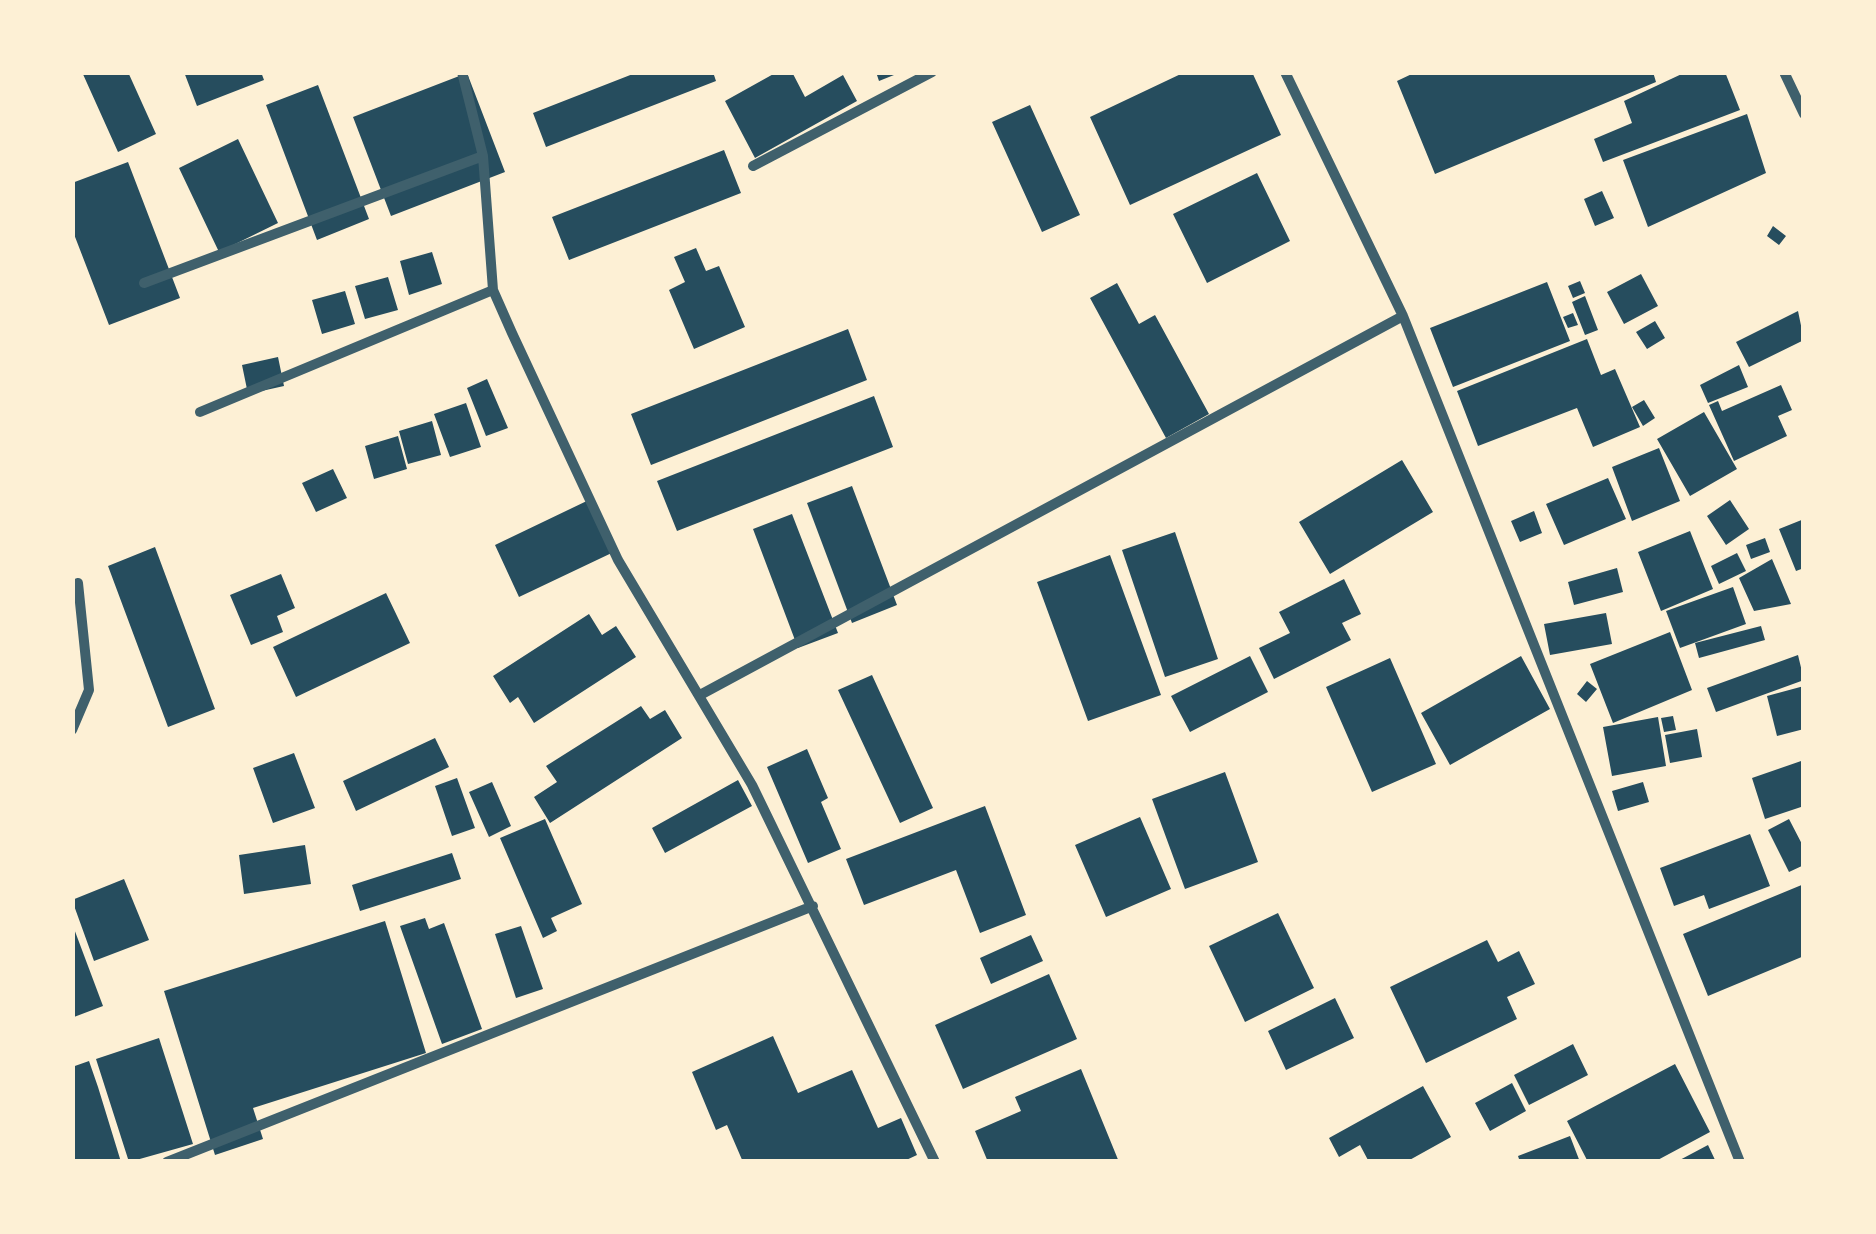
<!DOCTYPE html>
<style>
body{margin:0}
#map{position:relative;width:1876px;height:1234px;overflow:hidden;background:#fdf0d5;font-family:Barlow,sans-serif}
canvas{display:block}
.frame{position:absolute;inset:0;border:75px solid #fdf0d5;pointer-events:none}
</style>
<div id="map">
<canvas width="1876" height="1234"></canvas>
<div class="frame"></div>
</div>
<script>
const context = document.querySelector('canvas').getContext('2d');
context.lineJoin = 'round';
function paint(path, color) { context.fillStyle = color; context.fill(path, 'evenodd'); }
function strokePath(path, color, width, dash) { context.strokeStyle = color; context.lineWidth = width; context.lineCap = dash ? 'butt' : 'round'; context.setLineDash(dash || []); context.stroke(path); }
paint(new Path2D(`
 M82,72H128L156,134L118,152Z
 M184,72H261L264,80L197,106Z
 M638,72H713L716,81L546,147L533,113Z
 M777,72H792L805,97L843,75L857,101L755,158L725,101Z
 M876,72H899V73L879,81Z
 M1185,72H1252L1281,135L1130,205L1090,117Z
 M1416,72H1653L1656,82L1435,174L1397,81Z
 M1686,72H1725L1740,110L1603,162L1594,139L1632,123L1624,101Z
 M467,73L505,172L391,216L353,117Z
 M318,85L369,219L317,240L266,105Z
 M1030,105L1080,215L1042,232L992,122Z
 M1747,114L1766,173L1648,227L1623,160Z
 M238,139L278,223L219,252L179,168Z
 M724,150L741,193L569,260L552,217Z
 M128,162L180,298L109,325L72,229V183Z
 M1257,173L1290,241L1207,283L1173,214Z
 M1602,191L1614,218L1595,226L1584,199Z
 M1773,226L1786,236L1779,245L1767,236Z
 M696,248L706,271L719,266L745,327L694,349L669,290L685,282L674,257Z
 M432,252L442,284L409,295L400,261Z
 M1641,274L1658,306L1624,324L1607,292Z
 M388,277L398,310L365,319L355,286Z
 M1580,281L1585,293L1573,298L1568,286Z
 M1547,282L1570,341L1453,387L1430,328Z
 M1117,283L1139,324L1155,315L1209,414L1166,438L1090,298Z
 M345,291L355,324L322,334L312,300Z
 M1585,296L1598,330L1585,335L1572,302Z
 M1798,311L1804,340L1749,367L1736,342Z
 M1573,313L1578,325L1568,328L1563,317Z
 M1655,321L1665,338L1647,349L1636,332Z
 M848,329L867,380L651,465L631,414Z
 M1587,339L1601,375L1615,369L1640,427L1593,447L1577,408L1478,446L1457,391Z
 M278,357L284,386L248,394L242,365Z
 M1739,365L1748,387L1708,403L1700,385Z
 M487,379L508,428L486,436L467,388Z
 M1781,385L1792,410L1778,416L1787,436L1734,461L1709,405L1718,401L1722,411Z
 M874,396L893,447L677,531L657,481Z
 M1644,400L1655,418L1643,426L1632,407Z
 M466,403L481,447L450,457L434,414Z
 M1704,412L1737,469L1690,496L1657,439Z
 M432,421L441,455L408,464L399,431Z
 M398,436L407,469L374,479L365,446Z
 M1659,448L1680,501L1632,521L1612,467Z
 M1402,460L1433,512L1330,574L1299,522Z
 M333,469L347,498L316,512L302,483Z
 M1608,478L1626,519L1564,545L1546,504Z
 M852,486L897,605L852,623L807,503Z
 M593,498L618,550L519,597L495,545Z
 M1730,500L1749,529L1726,545L1707,516Z
 M1534,511L1542,533L1520,542L1511,521Z
 M792,514L838,633L798,648L753,529Z
 M1804,519V568L1796,571L1779,529Z
 M1690,531L1713,589L1661,611L1638,552Z
 M1175,532L1218,659L1165,677L1122,550Z
 M1765,538L1770,552L1751,559L1746,545Z
 M155,547L215,709L168,727L108,566Z
 M1737,553L1746,571L1719,584L1711,566Z
 M1110,555L1161,695L1088,721L1037,582Z
 M1772,559L1791,604L1754,611L1739,578Z
 M1617,568L1623,592L1574,605L1568,582Z
 M281,574L295,608L277,616L283,632L251,645L230,595Z
 M1344,579L1361,614L1342,623L1351,640L1274,679L1259,648L1290,633L1279,612Z
 M1733,587L1746,624L1680,648L1666,611Z
 M386,593L410,643L296,697L273,647Z
 M1606,613L1612,644L1550,655L1544,624Z
 M589,614L602,635L616,626L636,657L534,723L518,697L510,703L493,676Z
 M1761,626L1765,640L1699,658L1695,643Z
 M1670,632L1692,690L1613,723L1590,664Z
 M1798,655L1804,680L1716,712L1707,688Z
 M1250,656L1268,692L1190,732L1171,696Z
 M1521,656L1550,709L1450,765L1421,713Z
 M1390,658L1436,764L1372,792L1326,687Z
 M872,675L933,808L900,823L838,690Z
 M1587,681L1597,689L1586,702L1577,694Z
 M1804,686V729L1777,736L1767,696Z
 M641,706L650,719L665,710L682,738L550,823L534,797L557,782L546,766Z
 M1673,716L1676,730L1664,732L1661,718Z
 M1658,717L1666,766L1612,776L1603,727Z
 M1697,729L1702,757L1670,763L1665,735Z
 M435,738L449,767L356,811L343,781Z
 M807,749L828,798L821,802L841,849L808,863L767,767Z
 M294,753L315,808L273,823L253,768Z
 M1804,760V806L1765,819L1752,778Z
 M1225,772L1258,862L1185,889L1152,799Z
 M457,778L475,828L452,836L435,786Z
 M738,780L752,806L665,853L652,828Z
 M492,782L511,826L489,837L469,792Z
 M1643,782L1649,802L1618,811L1612,791Z
 M985,806L1026,915L980,933L956,870L864,905L846,859Z
 M1140,817L1171,889L1106,917L1075,845Z
 M545,819L582,904L551,918L557,931L543,938L500,838Z
 M1789,819L1804,848V865L1789,872L1768,830Z
 M1750,834L1770,886L1709,909L1704,895L1674,906L1660,868Z
 M305,845L311,884L244,894L239,855Z
 M452,853L461,879L360,911L352,885Z
 M124,879L149,940L94,961L72,900Z
 M1804,884V956L1708,996L1683,934Z
 M1278,913L1314,988L1245,1022L1209,946Z
 M425,918L429,929L444,923L482,1029L442,1044L400,926Z
 M385,921L426,1053L253,1108L263,1139L215,1155L164,991Z
 M73,926L103,1006L74,1017L72,1012Z
 M521,926L543,989L516,998L495,934Z
 M1031,935L1043,961L991,984L980,958Z
 M1487,940L1498,962L1519,951L1535,984L1507,997L1517,1019L1426,1063L1390,987Z
 M1049,974L1077,1039L963,1089L935,1025Z
 M1335,998L1354,1038L1286,1070L1268,1031Z
 M773,1036L798,1093L852,1070L878,1128L901,1118L917,1155L902,1162H743L727,1125L716,1130L692,1072Z
 M159,1038L193,1144L129,1162L96,1059Z
 M1573,1044L1588,1075L1529,1105L1514,1075Z
 M89,1061L98,1087L121,1162H72V1067Z
 M1675,1064L1710,1132L1654,1162H1588L1567,1121Z
 M1081,1069L1119,1162H988L975,1131L1021,1111L1015,1097Z
 M1512,1083L1526,1111L1490,1131L1475,1103Z
 M1423,1086L1451,1137L1406,1162H1369L1360,1145L1339,1157L1329,1138Z
 M1570,1136L1580,1162H1520L1518,1156Z
 M1708,1145L1716,1162H1676Z`), '#264d5e');
strokePath(new Path2D(`
 M462,72L483,156L493,290L512,333L618,560L752,785L935,1162
 M1285,72L1403,316L1740,1162
 M1784,72L1804,114
 M753,166L932,72
 M144,283L483,156
 M200,412L493,290
 M700,695L1403,316
 M72,730L89,690L78,583
 M167,1162L813,906`), '#3f606c', 10);
</script>
